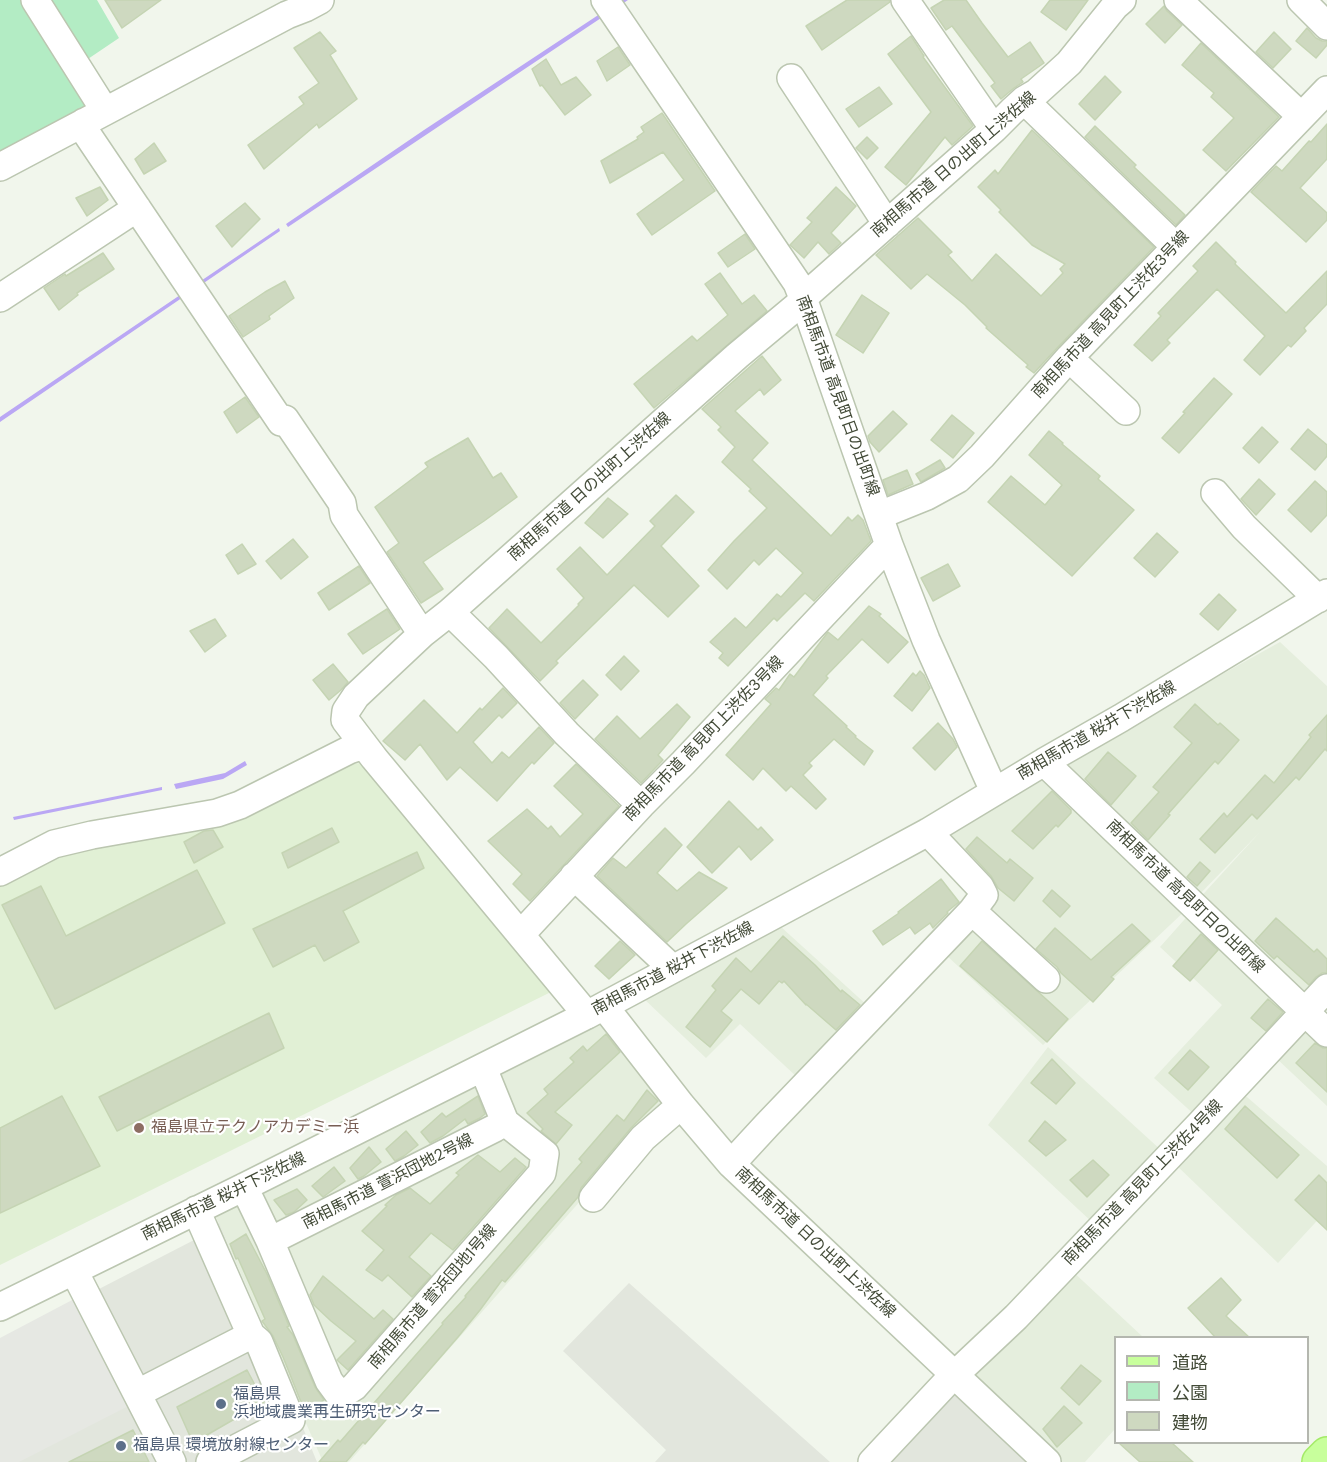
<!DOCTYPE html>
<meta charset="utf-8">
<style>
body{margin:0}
#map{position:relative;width:1327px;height:1462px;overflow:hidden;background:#f1f6ec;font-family:"DM Sans","Noto Sans JP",sans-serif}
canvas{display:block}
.legend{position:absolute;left:1114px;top:1336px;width:195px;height:108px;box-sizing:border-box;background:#fff;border:2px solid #b4b7af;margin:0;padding:8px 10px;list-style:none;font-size:18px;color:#434b38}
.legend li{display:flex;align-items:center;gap:12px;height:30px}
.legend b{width:30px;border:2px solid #b4b7af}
</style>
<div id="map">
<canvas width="1327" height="1462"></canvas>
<ul class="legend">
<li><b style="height:8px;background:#c8ff9c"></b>道路</li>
<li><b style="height:16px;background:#b3ecc4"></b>公園</li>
<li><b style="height:16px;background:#ced9c0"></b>建物</li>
</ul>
</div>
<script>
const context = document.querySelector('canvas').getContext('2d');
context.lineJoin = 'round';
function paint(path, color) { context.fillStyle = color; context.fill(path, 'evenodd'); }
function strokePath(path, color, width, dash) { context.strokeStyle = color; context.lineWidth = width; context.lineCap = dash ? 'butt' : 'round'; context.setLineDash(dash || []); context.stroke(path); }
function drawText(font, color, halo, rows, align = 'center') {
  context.font = font + ' "DM Sans","Noto Sans JP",sans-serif'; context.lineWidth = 4.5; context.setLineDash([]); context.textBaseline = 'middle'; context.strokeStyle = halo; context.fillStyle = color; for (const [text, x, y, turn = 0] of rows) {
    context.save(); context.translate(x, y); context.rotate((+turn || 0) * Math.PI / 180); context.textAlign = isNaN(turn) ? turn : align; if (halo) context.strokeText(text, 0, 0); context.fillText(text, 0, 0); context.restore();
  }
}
paint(new Path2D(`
 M1280,642L1327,686V984L1306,1005L1196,902L1260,832L1197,897L1057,766Z
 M1046,773L1188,908L1043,1045L945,954L988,897L942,835Z
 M1192,911L1296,1010L1197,1117L1154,1078L1222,1005L1160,947Z
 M780,926L868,1006L798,1078L740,1024L706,1058L642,997Z
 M600,1014L668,1102L349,1462H323L212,1208Z
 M1307,1021L1327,1040V1106L1275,1057Z
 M1048,1047L1162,1151L1093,1223L988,1125Z
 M1240,1091L1327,1166V1210L1278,1263L1174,1163Z
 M1069,1268L1143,1337L1116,1338L1115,1429L1085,1462H1061L964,1374Z`), '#e5eedd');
paint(new Path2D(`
 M219,1223L317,1462H0V1340L196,1239Z
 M629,1283L830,1462H655L666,1450L563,1351Z
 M954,1385L1037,1462H881Z`), '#e2e6dd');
paint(new Path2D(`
 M367,763L555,990L0,1265V881L69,848L340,764Z`), '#e1f0d5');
paint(new Path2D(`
 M0,0H29L94,105L0,157Z
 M44,0H97L119,38L82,63Z`), '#b3ecc4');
paint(new Path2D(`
 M93,1289L146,1397L19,1462H0V1338Z`), '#e6e8e3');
paint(new Path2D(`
 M621,0H628L288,227L286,224L424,130Z
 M279,228L280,231L0,422V417Z
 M245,761L247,765L223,779L176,789L174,784L225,773Z
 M162,787V790L14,820L13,817Z`), '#baa7f4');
const building = new Path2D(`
 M105,0H161L122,28Z
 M847,0H889L890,2L822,50L806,26Z
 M944,0H966L982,23L1008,57L1030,42L1044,63L1021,79L1023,82L1014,88L1001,99L991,86L995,83L952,26L946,30L931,8Z
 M1050,0H1088L1066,30L1041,12Z
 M1164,6L1167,11L1182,25L1165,43L1146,24Z
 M1307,28L1316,38L1322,41H1327V45L1316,58L1296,41Z
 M320,32L336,51L330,55L357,99L319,128L317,124L264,169L248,145L304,104L299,97L319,83L294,48Z
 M1274,32L1291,49L1273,68L1256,52Z
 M911,36L924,56L923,57L973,126L952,145L945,137L906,185L885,167L931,112L888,54Z
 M1201,43L1279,117L1226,171L1203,150L1234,118L1211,97L1214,93L1182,65Z
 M618,47L630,65L607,81L597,61Z
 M546,59L561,85L576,77L591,95L565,115L542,85L540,86L532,69Z
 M1105,76L1121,92L1095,120L1079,104Z
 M879,87L892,104L859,127L846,109Z
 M662,113L715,191L652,235L637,214L684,180L663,152L610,183L601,161L638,139L637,137L644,132L641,127Z
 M1327,124V159L1300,188L1327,213V220L1306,242L1251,192L1276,166L1282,171L1309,141L1311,142Z
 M1095,126L1136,165L1134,167L1185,215L1176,225L1085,137Z
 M1032,130L1154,247L1058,347L1034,373L1026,367L1028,365L986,328L987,327L965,305L927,274L911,289L876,255L918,218L952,252L948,255L972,281L996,254L1041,296L1063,273L1060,269L1065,264L1032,245L999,212L1001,210L978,187L995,170L998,174Z
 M867,137L878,148L867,159L856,148Z
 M154,143L166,161L144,174L135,159Z
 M100,187L108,200L87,216L76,198Z
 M836,187L856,206L831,233L841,243L829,254L818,242L804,258L790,245L812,222L807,218Z
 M245,203L260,219L232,247L216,226Z
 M745,234L755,249L728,267L718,253Z
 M1216,242L1236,262L1235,264L1286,313L1327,271V304L1304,328L1306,331L1291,347L1288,345L1260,375L1244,360L1265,336L1217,289L1167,340L1170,343L1152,361L1134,345L1161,316L1158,313L1198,271L1193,266Z
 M103,253L114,269L77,293L78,295L59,310L44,288L65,274L66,276Z
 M720,273L742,304L754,295L767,311L654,408L634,384L692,336L697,341L728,315L705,284Z
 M285,281L294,298L269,316L270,319L243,337L229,316L265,292Z
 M862,295L889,313L863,353L836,335Z
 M762,356L781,380L764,395L760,389L735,411L768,443L752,460L831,536L848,517L852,521L858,515L863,520L871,541L814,601L805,593L777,621L774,618L728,666L719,658L723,653L710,642L735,618L746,628L777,594L781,597L803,573L776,548L759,565L754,560L727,589L708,570L734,541L767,508L749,491L751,489L722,462L735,447L718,430L721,427L702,409Z
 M1214,378L1232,394L1179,453L1162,438L1185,413L1183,412Z
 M245,397L259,417L237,433L224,412Z
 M893,411L907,424L879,452L870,442L868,436Z
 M952,415L974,433L953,458L931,440Z
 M1262,427L1278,442L1259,463L1243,448Z
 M1308,429L1327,445V456L1315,470L1291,449Z
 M1049,431L1063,443L1062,444L1100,476L1098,479L1134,510L1072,576L988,502L1011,476L1045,505L1062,485L1029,455Z
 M468,438L493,478L501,473L517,497L484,521L423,562L443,589L421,603L387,552L399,543L375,507L428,467L425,463Z
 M940,460L945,468L921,482L916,474Z
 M907,470L913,484L888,495L883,480Z
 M1259,479L1275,494L1256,515L1241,499Z
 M1315,481L1327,492V515L1311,532L1288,510Z
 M676,495L694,512L661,546L699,586L668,617L634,585L556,661L558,663L540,681L489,628L507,609L541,643L579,605L578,604L584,598L557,569L580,547L607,575L655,526L650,521Z
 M608,498L628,514L603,538L585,523Z
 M1157,533L1178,552L1155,577L1134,558Z
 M293,539L308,557L281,579L266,561Z
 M242,544L256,564L238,574L226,555Z
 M948,564L960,586L933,601L921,578Z
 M359,566L370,583L329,610L318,593Z
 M1219,594L1236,610L1218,630L1200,614Z
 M869,606L881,614L879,616L908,642L888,663L862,639L826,676L828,678L813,695L847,726L846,727L856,736L855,737L873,751L864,765L834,739L809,763L812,766L803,775L826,799L816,809L791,786L786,791L763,768L753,780L726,755L771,704L765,699L776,688L779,690L790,674L794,677L828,632L838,640Z
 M387,609L400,629L363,654L348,634Z
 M215,619L226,636L205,652L190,631Z
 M624,656L639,671L621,690L606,675Z
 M333,664L348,682L341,690L329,700L313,680Z
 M920,671L924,675L930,688L912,711L894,696L913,673L916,676Z
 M583,680L598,695L575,719L560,703Z
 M503,688L517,703L502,718L499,715L473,742L492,763L502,752L509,758L539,727L554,743L534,764L532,762L497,801L460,767L447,780L420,744L405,760L383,741L424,700L457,733L480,708L482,710Z
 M677,704L690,717L658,755L663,760L641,783L595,739L617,716L640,739Z
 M1195,704L1218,725L1220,723L1239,740L1218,764L1215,761L1168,814L1170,815L1148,840L1131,823L1159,792L1153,787L1192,743L1174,727Z
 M1327,715V751L1325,749L1299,780L1296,777L1257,819L1252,814L1215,853L1200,839L1224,813L1227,817L1265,775L1274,783L1311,737L1309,735Z
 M938,723L953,739L957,747L935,770L913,748Z
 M1108,752L1136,776L1111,805L1085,779Z
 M576,764L619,806L530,901L513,884L522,874L488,841L527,809L548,829L551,826L560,837L583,814L554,786Z
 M1052,791L1071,810V813L1058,827L1056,825L1033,849L1012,831Z
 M729,801L758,830L761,827L773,840L751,860L739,846L712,873L687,847Z
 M332,828L339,842L288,868L282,853Z
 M665,828L682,845L657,873L677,891L699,872L727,888L686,924L667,942L597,876L613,858L626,868Z
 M213,830L223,847L194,863L184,842L204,831Z
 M977,837L1007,863L1010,859L1033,878L1014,901L998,888L991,876L966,849Z
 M417,852L424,868L343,911L359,942L324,961L315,945L273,967L253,929Z
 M1200,862L1210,871L1197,886L1187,877Z
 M197,870L225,923L55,1009L2,905L41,886L66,936Z
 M941,879L959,902L947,912L948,913L933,928L930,923L915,934L910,927L883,945L873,931L899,913L898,912Z
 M1052,890L1070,906L1060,917L1043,901Z
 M1276,918L1314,952L1317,949L1327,959V973H1322L1316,977L1309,985L1277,956L1274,959L1255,941Z
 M1132,924L1150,941L1111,977L1114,979L1093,1002L1061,973L1057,967L1036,949L1055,928L1091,960Z
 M1201,934L1218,950L1190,981L1173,966Z
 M783,936L815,965L841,992L842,990L860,1005L836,1030L806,1004V1005L784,981L782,983L779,981L759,1004L741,989L721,1011L732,1020L710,1047L686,1027L716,990L712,986L736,958L751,972Z
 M620,941L635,955L609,979L595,966Z
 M982,941L1068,1019L1047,1042L960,966Z
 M1268,999L1283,1012L1266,1031L1251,1018Z
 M269,1013L284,1048L117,1131L99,1097Z
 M606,1034L620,1052L555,1112L572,1125L556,1144L541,1131L543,1129L527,1113L548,1094L544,1089L574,1062L570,1058L583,1046L587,1051Z
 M1315,1043L1323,1048H1327V1092L1296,1063Z
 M1190,1050L1209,1067L1188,1090L1169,1073Z
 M1052,1059L1075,1083L1056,1104L1031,1083Z
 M647,1090L658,1101L631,1128L581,1188L578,1197L505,1282L502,1280L480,1310L458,1337L365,1444L363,1442L346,1462H319L338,1440L340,1442L414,1357L443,1324L442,1323L466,1297L465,1296L582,1162L579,1159L617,1115L624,1121Z
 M62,1096L100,1166L0,1213V1128Z
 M478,1096L485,1114L480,1118L468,1124L465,1119L443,1136L430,1143L421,1132L442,1113L446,1117Z
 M1245,1106L1299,1155L1277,1178L1225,1129Z
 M1045,1121L1066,1140L1046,1156L1029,1141Z
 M406,1131L418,1145L404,1156L395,1161L386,1149Z
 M369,1147L381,1162L364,1176L358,1179L350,1168Z
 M478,1155L500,1172L515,1158L526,1167L453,1250L431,1233L409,1257L431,1276L412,1297L388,1275L382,1281L366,1270L384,1250L362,1231L387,1206L385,1205L396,1195L410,1188L430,1204L459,1175L456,1173Z
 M1093,1160L1109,1175L1087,1197L1070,1180Z
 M334,1167L345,1181L323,1197L312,1186Z
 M1319,1175L1327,1183V1230L1295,1200Z
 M297,1189L307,1200L294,1212L286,1215L274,1200Z
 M246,1234L267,1274L289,1326L287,1327L293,1335L315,1387L324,1400L305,1412L283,1357L273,1336L262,1321L265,1319L238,1258L236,1259L230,1244Z
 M323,1276L374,1319L383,1310L393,1319L348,1370L337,1360L356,1341L331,1321L314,1305L310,1295Z
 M1221,1278L1241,1300L1226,1316L1250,1338H1216L1188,1308Z
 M1081,1365L1101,1381L1079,1405L1061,1388Z
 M247,1370L264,1402L193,1443L177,1407Z
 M1064,1406L1082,1423L1057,1447L1043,1429Z
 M133,1430L149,1462H69Z
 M1119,1443H1172L1193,1462H1140Z`);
paint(building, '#ced9c0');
strokePath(building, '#c5d4b3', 1.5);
const minor = new Path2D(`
 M35,0L105,111
 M605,0L797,283L803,298L889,545L926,640L994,791
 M905,0L994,129
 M1178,0L1301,116
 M1301,0L1327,26
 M791,78L887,224
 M1024,100L1175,246
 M84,122L87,134L281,422L285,419L342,503L344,515L422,634
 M0,167L287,15L305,8L320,0
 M0,298L137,208
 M1069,358L1126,411
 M1215,493L1244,527L1318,599
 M880,515L927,496L958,479L982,456L1069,358L1327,90
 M450,612L496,657L567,734L641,805
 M1044,762L1327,1033
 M0,872L54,844L92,835L217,813L240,805L349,750L364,745
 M574,876L673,969
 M972,911L1046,979
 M521,934L641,805L683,763L889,545
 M604,1006L681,1105L731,1164L1047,1462
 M587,1015L374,758L345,720L346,711L356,696L422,634L450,612L737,356L797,306L803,298L994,129L1012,111L1024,100L1036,93L1069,63L1115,6L1122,0
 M731,1164L767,1125L972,911L984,895L980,887L928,832
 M244,1187L270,1241L329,1381L340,1396L354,1387L542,1173L545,1154L505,1122L483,1068
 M593,1198L643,1138L681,1105
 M196,1210L251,1335L259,1342L291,1420L210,1462
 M270,1241L495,1128L505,1122
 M74,1271L172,1462
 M0,1307L244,1187L587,1015L856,871L928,832L1044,762L1121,718L1327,593
 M138,1393L251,1335
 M872,1462L946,1383L1016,1317L1200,1124L1327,988`);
const major = new Path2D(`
 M1319,1462L1327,1454`);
strokePath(minor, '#bbc6b0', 30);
strokePath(major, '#a3ea66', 36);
strokePath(minor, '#fff', 27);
strokePath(major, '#c8ff9c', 33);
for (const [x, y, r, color] of [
 [139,1128,6,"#8d6e63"],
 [221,1404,6,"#5c6f8a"],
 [121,1446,6,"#5c6f8a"]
]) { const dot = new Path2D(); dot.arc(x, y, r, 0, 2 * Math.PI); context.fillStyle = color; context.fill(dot); strokePath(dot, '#fff', 2); }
drawText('16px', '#434b38', '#fff', [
 ["南相馬市道 日の出町上渋佐線",954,165,-41],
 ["南相馬市道 高見町上渋佐3号線",1111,315,-47],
 ["南相馬市道 高見町日の出町線",837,396,70],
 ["南相馬市道 日の出町上渋佐線",590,487,-42],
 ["南相馬市道 桜井下渋佐線",1097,731,-30],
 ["南相馬市道 高見町上渋佐3号線",704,739,-46],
 ["南相馬市道 高見町日の出町線",1185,897,44],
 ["南相馬市道 桜井下渋佐線",673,969,-28],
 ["南相馬市道 萱浜団地2号線",388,1182,-27],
 ["南相馬市道 高見町上渋佐4号線",1143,1183,-46],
 ["南相馬市道 桜井下渋佐線",224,1197,-26],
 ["南相馬市道 日の出町上渋佐線",815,1243,43],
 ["南相馬市道 萱浜団地1号線",433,1297,-49]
]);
drawText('16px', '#785e54', '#fff', [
 ["福島県立テクノアカデミー浜",151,1128]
], 'left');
drawText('16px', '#4e5e75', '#fff', [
 ["福島県",233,1395],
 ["浜地域農業再生研究センター",233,1413],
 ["福島県 環境放射線センター",133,1446]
], 'left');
</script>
